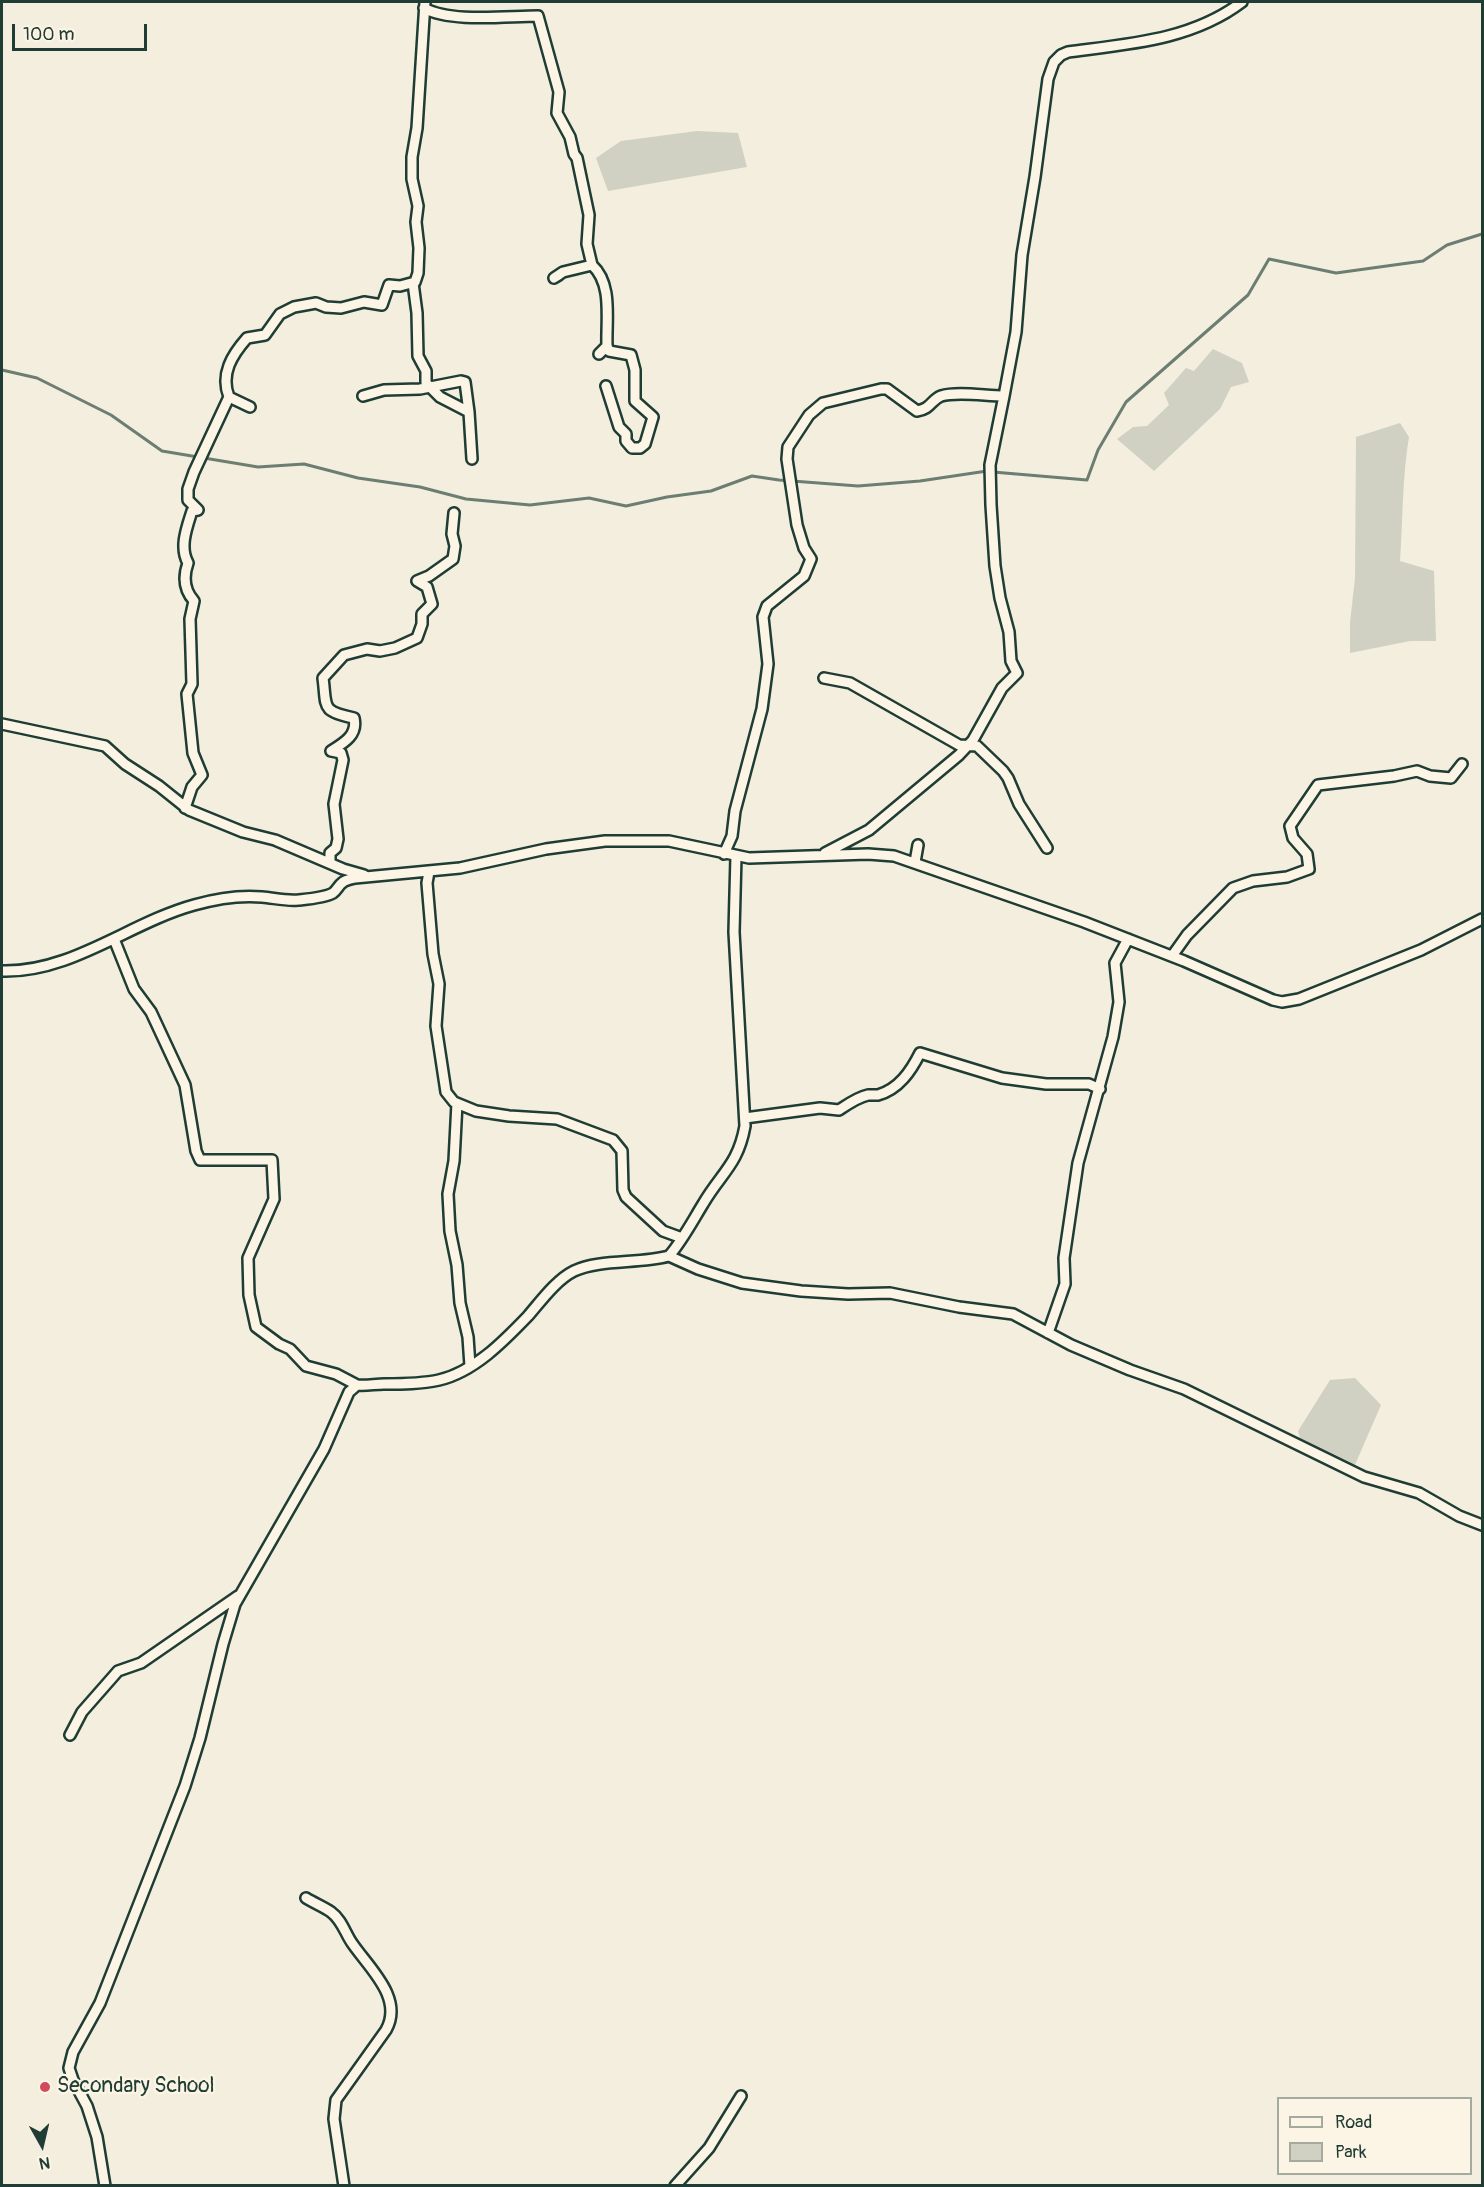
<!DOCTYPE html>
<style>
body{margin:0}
#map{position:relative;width:1484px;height:2187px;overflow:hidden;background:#f3eede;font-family:Pangolin,sans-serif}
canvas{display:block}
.frame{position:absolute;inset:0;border:3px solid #1f3d34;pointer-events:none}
.legend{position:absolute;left:1277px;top:2097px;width:195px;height:78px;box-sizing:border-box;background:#fcf5e5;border:2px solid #a4ab9e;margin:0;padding:8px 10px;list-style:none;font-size:18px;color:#1f3d34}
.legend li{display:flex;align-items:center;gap:12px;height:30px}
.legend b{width:30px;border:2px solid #a4ab9e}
.north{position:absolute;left:12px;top:2115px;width:60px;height:60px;-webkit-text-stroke:4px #fcf5e5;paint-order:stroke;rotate:172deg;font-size:16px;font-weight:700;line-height:24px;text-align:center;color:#1f3d34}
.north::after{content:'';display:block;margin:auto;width:21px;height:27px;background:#1f3d34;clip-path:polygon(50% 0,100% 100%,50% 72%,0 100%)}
.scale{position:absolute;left:12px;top:24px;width:135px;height:27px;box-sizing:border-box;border:3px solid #1f3d34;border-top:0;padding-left:8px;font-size:18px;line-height:21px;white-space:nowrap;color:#1f3d34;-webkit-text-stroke:4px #fcf5e5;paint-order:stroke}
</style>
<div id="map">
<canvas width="1484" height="2187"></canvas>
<div class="frame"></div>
<ul class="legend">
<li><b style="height:8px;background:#fcf5e5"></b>Road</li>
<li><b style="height:16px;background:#d0d1c2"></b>Park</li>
</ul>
<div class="north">N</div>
<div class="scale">100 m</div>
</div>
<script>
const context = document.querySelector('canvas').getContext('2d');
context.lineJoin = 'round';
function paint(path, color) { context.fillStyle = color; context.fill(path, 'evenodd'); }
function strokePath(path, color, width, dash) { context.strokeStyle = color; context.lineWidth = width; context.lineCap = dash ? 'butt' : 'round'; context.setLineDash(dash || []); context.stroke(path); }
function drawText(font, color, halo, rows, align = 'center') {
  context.font = font + ' Pangolin,sans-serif'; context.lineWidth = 4.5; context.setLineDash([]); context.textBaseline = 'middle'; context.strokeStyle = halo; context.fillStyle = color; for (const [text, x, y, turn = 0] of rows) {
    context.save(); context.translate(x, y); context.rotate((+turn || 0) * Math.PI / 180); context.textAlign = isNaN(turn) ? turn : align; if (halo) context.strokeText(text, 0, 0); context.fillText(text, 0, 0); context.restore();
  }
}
paint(new Path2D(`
 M697,131L738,133L747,167L608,191L596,158L621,141Z
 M1213,349L1242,363L1249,382L1231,387L1220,409L1154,471L1117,439L1133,427L1147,426L1169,405L1164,393L1186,368L1194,371Z
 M1400,423L1409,437C1402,478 1403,520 1400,561L1434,571L1436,641H1410L1350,653V623L1355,578L1356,437Z
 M1355,1378L1381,1405L1354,1467L1300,1438L1298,1431L1330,1380Z`), '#d0d1c2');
strokePath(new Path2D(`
 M2,370L37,378L111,415L162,451L258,467L304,464L358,478L420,487L466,499L530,505L589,498L626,506L667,497L711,491L752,476L779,480L858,486L920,481L987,471
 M993,472L1087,480L1098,450L1126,402L1248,295L1269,259L1336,273L1423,261L1447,245L1482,234`), '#6c7d72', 3);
const minor = new Path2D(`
 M424,8C451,23 506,16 538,16L559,92L557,113L570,137L574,154L577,158L589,215L587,244L592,265L563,272L554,278L559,275
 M592,265C613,284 606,319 607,346L599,354
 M606,386L619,427L626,434V441L632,448H640L645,444L653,417L635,401V370L631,355L609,351L607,346
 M363,396L384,390L420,389L461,381L465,382L469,412L440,397L426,383V371L418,356L417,313L413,283
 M229,397C220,374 232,355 247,338L265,335L280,314L294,307L316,303L326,307L341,308L364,302L382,305L389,285L400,286L415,282L418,273L419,248L416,222L418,206L412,179V157L417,128L425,2
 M469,412L472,459
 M824,678L850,683L959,745L977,746L1003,771L1008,778L1019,804L1047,848
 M2,724L105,746L125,764L159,786L189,810L243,832L275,840L343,869L364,875
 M185,808L192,787L202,775L193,753L187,694L192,684L190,619L194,601C184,590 183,577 188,563C179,547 187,527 192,511L198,510L188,500V489L194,472L229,397L250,407
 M825,853L869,830L959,755L973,740L1002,688L1017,673L1011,661L1009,632L1000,598L995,566L991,505L990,465L1004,396
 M724,854L732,836L735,811L762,709L768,664L763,617L767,606L804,576L811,559L804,548L797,525L787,459L788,447L809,415L823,403L881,389H887L917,411C931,409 931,400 941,396C957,391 986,396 1004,396L1016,332L1022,255L1035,177L1048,79L1054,62L1061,55L1068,52C1129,44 1192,40 1242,2
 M330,862V853L336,848L338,839L334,804L343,760L341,753L331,751C344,743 358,735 354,718C320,711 327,707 323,678L344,655L367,649L380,651L395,648L417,638L422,624V614L432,604L427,587L417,581L429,576L453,559L455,546L452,534L454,513
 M915,862L918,845
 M429,872L427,883L433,954L439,984L436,1026L446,1092L454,1102L476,1111L509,1116L557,1119L613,1140L622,1151L623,1190L626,1197L663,1231L682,1238
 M114,939L134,989L151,1012L185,1085L196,1151L200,1160H272L274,1199L248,1258L249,1295L256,1327L279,1344L290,1349L306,1366L336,1374L357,1385
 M1172,956L1187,935L1233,888L1253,881L1287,877L1309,869L1307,854L1293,838L1290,826L1318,785L1394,776L1417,771L1430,776L1451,778L1462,764
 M2,971C71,973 129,923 194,905C215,899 240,895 262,897C274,898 285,901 298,900C308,899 324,898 333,893C337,890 339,885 342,883C345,880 351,879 355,878L460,868L546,849L605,841H669L749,858L868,854L894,856L1084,922L1184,961L1273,1000L1282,1002L1299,999L1421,950L1482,919
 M457,1103L454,1161L448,1194L450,1231L457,1265L460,1303L468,1337L470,1366
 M745,1118L820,1108L839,1110C848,1104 858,1097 868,1095C870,1095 876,1095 878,1095C899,1089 911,1071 920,1053L1002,1078L1046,1084H1089L1100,1089
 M669,1256L698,1269L742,1283L801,1291L848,1294L890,1293L959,1307L1013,1314L1071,1345L1130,1370L1184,1389L1364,1477L1419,1493L1459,1516L1482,1525
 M1048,1333L1065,1284L1064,1258L1078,1163L1113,1037L1119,1002L1115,963L1128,939
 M70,1735L82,1712L118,1671L141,1663L238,1596
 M306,1898C314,1903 324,1907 331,1912C342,1920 345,1933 352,1943C369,1968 404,1998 386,2030L336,2100L334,2119L344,2186
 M105,2186L97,2137L87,2106L73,2080L69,2068L73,2052L100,2003L185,1786L200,1738L223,1644L235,1604L324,1449L349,1392L357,1385C366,1386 375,1384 384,1384C403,1384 421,1384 439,1380C474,1372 504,1341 528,1316C541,1301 556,1280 574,1271C599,1259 640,1264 669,1256C682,1241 692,1222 703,1204C721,1173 738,1165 745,1126L734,932L736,856
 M675,2186L709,2148L741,2096`);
strokePath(minor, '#1f3d34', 14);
strokePath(minor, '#fcf5e5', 9);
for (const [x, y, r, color] of [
 [45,2087,6,"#d1495b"]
]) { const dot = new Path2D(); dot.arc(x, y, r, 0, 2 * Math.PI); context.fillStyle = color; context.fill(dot); strokePath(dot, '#fcf5e5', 2); }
drawText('21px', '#1f3d34', '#fcf5e5', [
 ["Secondary School",57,2087]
], 'left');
</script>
